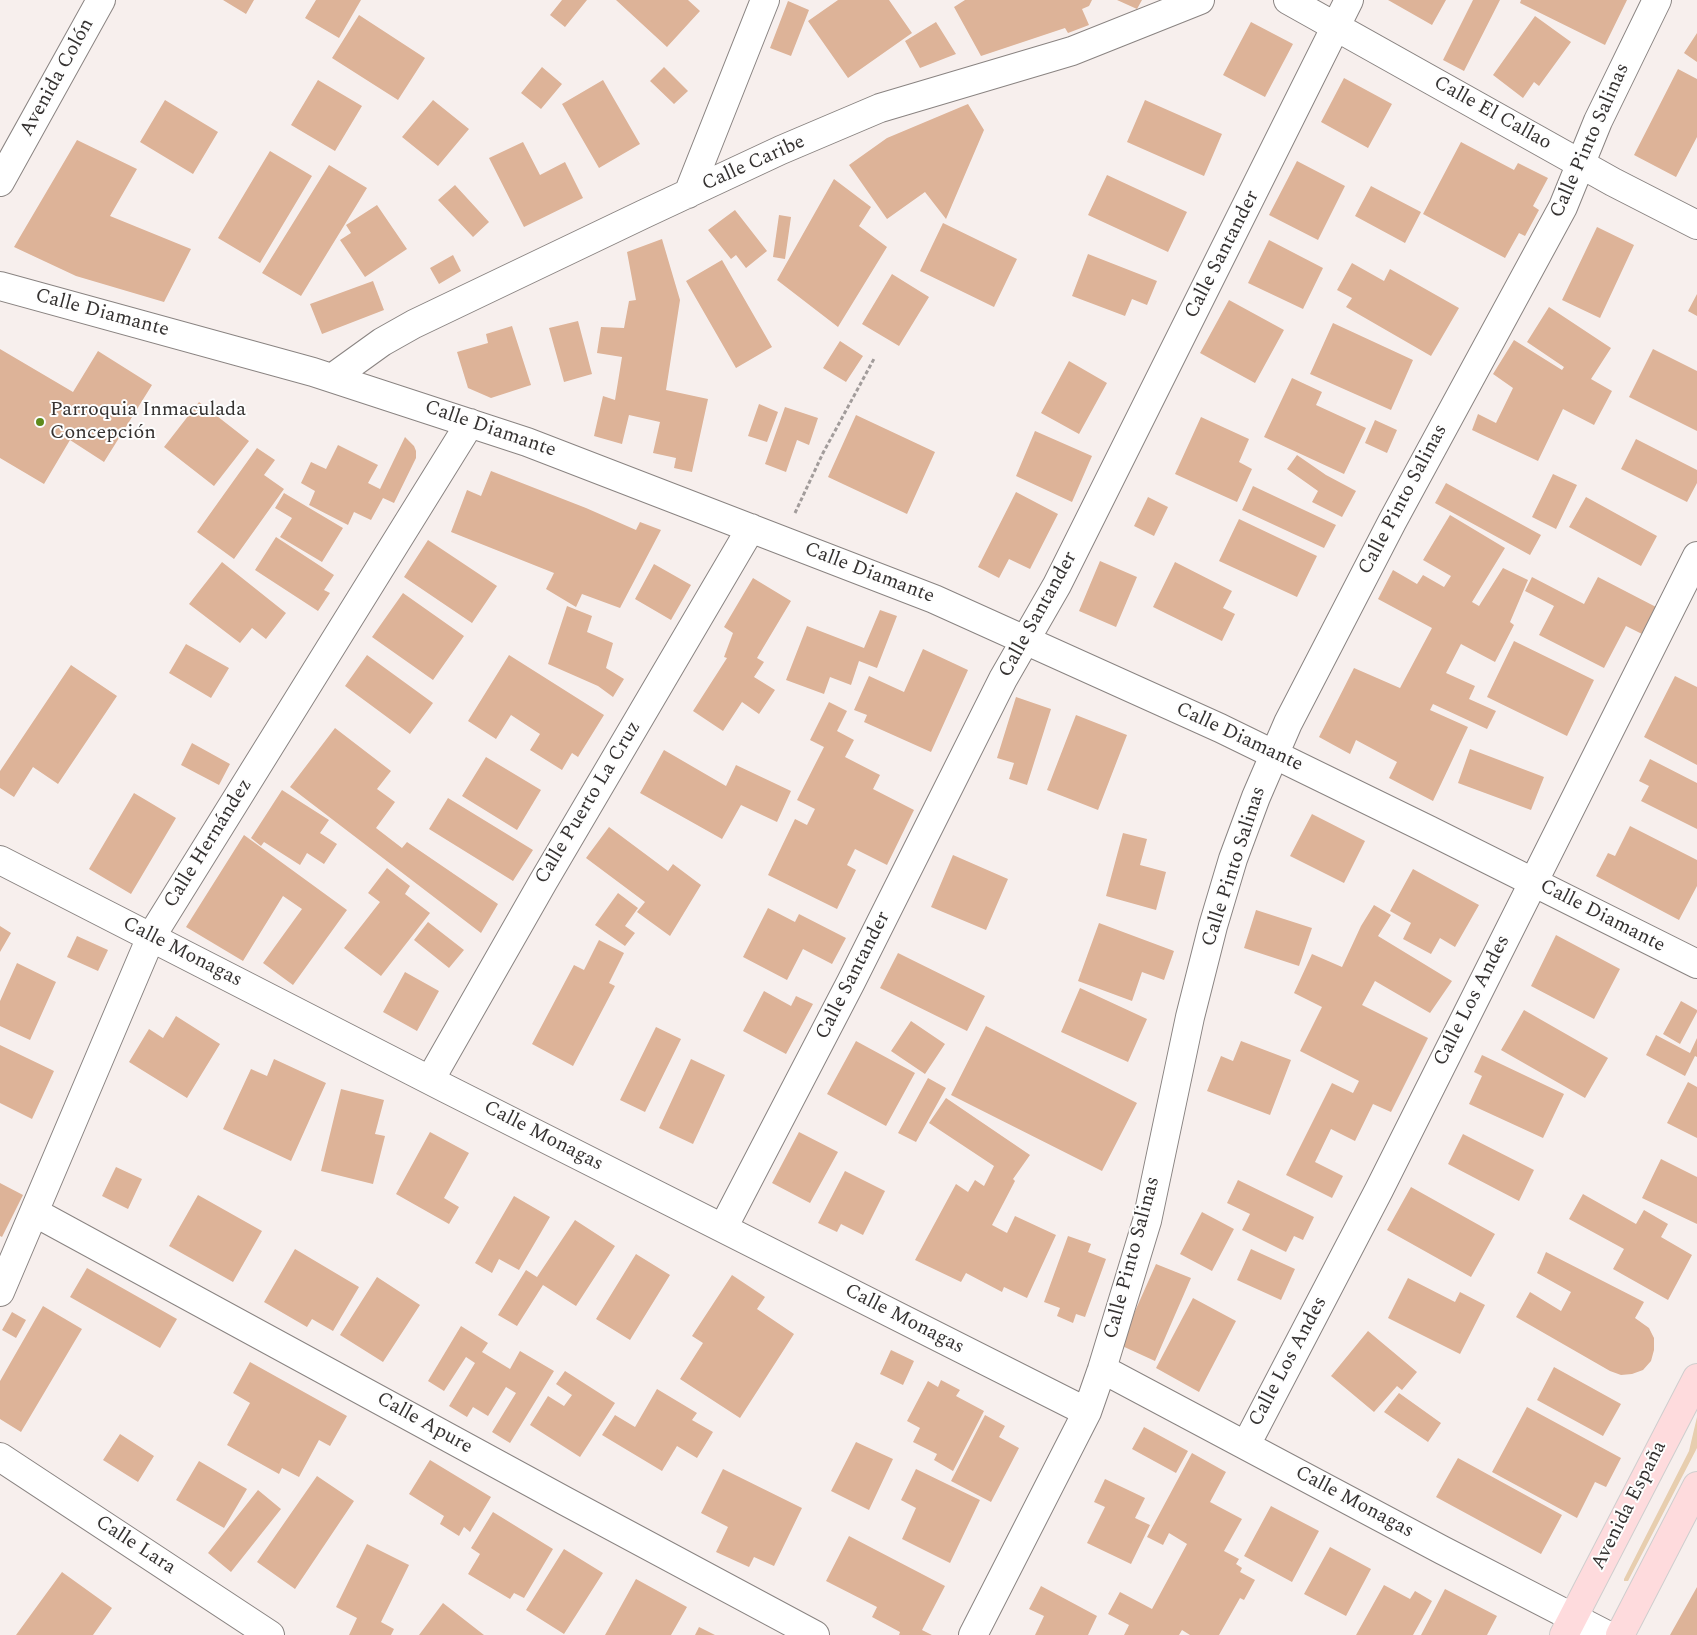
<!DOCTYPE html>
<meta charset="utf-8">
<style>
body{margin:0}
canvas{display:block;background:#f7efed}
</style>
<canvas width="1697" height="1635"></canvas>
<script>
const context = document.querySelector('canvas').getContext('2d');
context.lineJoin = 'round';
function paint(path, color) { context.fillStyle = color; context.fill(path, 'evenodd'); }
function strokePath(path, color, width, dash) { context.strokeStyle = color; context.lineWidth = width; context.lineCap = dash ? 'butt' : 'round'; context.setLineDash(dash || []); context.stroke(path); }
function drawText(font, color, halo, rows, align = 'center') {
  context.font = font + ' Spectral,serif'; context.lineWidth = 4; context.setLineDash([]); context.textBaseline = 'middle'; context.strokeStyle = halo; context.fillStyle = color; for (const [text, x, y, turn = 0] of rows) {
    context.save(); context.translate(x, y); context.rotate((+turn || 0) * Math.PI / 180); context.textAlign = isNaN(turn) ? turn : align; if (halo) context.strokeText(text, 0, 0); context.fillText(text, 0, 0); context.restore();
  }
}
paint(new Path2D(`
 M1697,1417V1448L1628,1581H1624V1579L1689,1451Z`), '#e7ceaf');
paint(new Path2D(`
 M223,0H254L246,14Z
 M316,0H361L339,38L305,18Z
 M562,0H587L565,27L550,15Z
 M616,0H688L700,11L667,47Z
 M838,0H889L912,33L848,78L808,21Z
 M965,0H1092L1089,6L1082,9L1089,25L1068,33L1065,28L981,56L954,7Z
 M1117,0H1142L1137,9Z
 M1388,0H1446L1432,25Z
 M1473,0H1500L1464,71L1443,60Z
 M1521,0H1627L1605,45L1520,3Z
 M788,1L809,10L791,56L770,48Z
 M359,15L425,58L398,100L332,58Z
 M1535,16L1571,42L1539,86L1534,82L1523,98L1493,75Z
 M936,22L956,54L920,68L905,41Z
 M1251,22L1293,44L1265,97L1223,75Z
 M1697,33V62L1684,53Z
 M542,67L562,84L541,109L521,93Z
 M664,67L688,91L674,104L650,81Z
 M1678,69L1697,79V137L1676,177L1634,155Z
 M1344,78L1392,104L1368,148L1321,122Z
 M318,80L362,106L335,151L291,125Z
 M603,80L640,144L599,168L562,104Z
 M165,100L218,132L193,174L140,142Z
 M433,100L469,129L438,166L402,137Z
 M1145,100L1222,134L1204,176L1127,142Z
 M968,104L984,130L946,219L925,192L887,219L849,165L887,138Z
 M77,140L137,169L110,216L191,249L164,302L76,276L14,247Z
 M523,142L540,175L565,162L583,198L524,227L489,158Z
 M1461,142L1514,170L1518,163L1548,178L1533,206L1539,210L1525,236L1519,233L1505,258L1423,214Z
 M270,151L312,176L260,263L218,238Z
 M1297,161L1345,186L1318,240L1269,215Z
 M329,165L367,188L301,296L262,273Z
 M1107,175L1187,212L1168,252L1088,215Z
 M834,179L871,207L859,226L887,247L838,327L777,280Z
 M455,185L489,222L473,237L438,200Z
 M1371,186L1421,212L1405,243L1355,216Z
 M377,205L407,249L365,277L340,240L351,233L346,225Z
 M735,210L767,251L746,268L736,255L731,259L708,230Z
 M779,215L791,217L785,259L773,257Z
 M943,223L1017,259L994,307L920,271Z
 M1597,227L1634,245L1600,318L1562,300Z
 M662,239L680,300L666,390L708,399L692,472L674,468L676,458L653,453L660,422L629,415L622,444L594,436L603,396L615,400L622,357L597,353L601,327L624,328L629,301L636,300L627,252Z
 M1269,240L1323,268L1303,309L1248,283Z
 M1088,254L1157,281L1147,305L1132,299L1125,316L1072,296Z
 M453,255L461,271L439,284L430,268Z
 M722,260L772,347L736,368L686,281Z
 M1352,263L1384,281L1390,269L1459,308L1431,356L1346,307L1352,298L1337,290Z
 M892,274L929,297L899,346L862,324Z
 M373,281L384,310L322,334L310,304Z
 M1697,294V316L1688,311Z
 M1229,300L1284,330L1255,383L1200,353Z
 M1549,307L1611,348L1591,379L1612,391L1594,425L1563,409L1538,461L1472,430L1478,414L1496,423L1513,388L1493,374L1514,340L1562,370L1564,367L1527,342Z
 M578,321L592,374L564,382L549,328Z
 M1333,323L1413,360L1391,410L1310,374Z
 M512,326L531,385L491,398L468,388L457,352L488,343L486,334Z
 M840,341L863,356L846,382L823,368Z
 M0,349L73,392L98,351L152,385L104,462L70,440L44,484L0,458Z
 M1653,349L1697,371V431L1629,397Z
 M1069,361L1107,383L1079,434L1041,413Z
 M1292,378L1322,392L1316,405L1366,428L1344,474L1264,437Z
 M199,402L249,441L214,486L164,447Z
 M759,404L778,412L767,442L748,436Z
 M785,407L818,418L809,445L797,440L786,472L765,464Z
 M856,415L935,452L907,514L828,477Z
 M1201,417L1249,439L1239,462L1252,469L1237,502L1175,474Z
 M1375,420L1397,430L1387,453L1365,443Z
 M1035,431L1092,456L1072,502L1016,476Z
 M405,437L414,446L416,451V458L394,503L383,498L371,520L354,512L348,525L309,505L315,491L301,483L311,462L326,469L338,445L378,465L368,483L380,489Z
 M1636,439L1697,470V483L1687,502L1621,469Z
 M257,448L275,460L264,475L284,489L234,559L197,532Z
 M1297,455L1326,475L1356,491L1342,517L1312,502L1318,491L1287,469Z
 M491,471L586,508L636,530L640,522L661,530L620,608L582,594L576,607L546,589L554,573L451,532L467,490L481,496Z
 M1553,474L1577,485L1556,529L1532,517Z
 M1446,483L1541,535L1530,555L1435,503Z
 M1253,486L1336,525L1324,548L1242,510Z
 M1016,492L1058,514L1030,569L1009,559L999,578L978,567Z
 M284,493L343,528L322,562L280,537L292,518L275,508Z
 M1148,497L1168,507L1154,536L1134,526Z
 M1586,497L1657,536L1641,566L1569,527Z
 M1450,515L1505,548L1472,602L1479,606L1503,568L1528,580L1510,622L1514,625L1495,662L1461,644L1446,673L1475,686L1469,699L1496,711L1487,729L1433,704L1430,710L1468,727L1433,801L1389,778L1397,762L1356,740L1350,754L1319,737L1354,668L1400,688L1432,628L1378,599L1393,570L1417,584L1423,575L1444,587L1451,576L1423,560Z
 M1239,519L1317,556L1297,597L1219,561Z
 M276,537L334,575L324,590L330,593L318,611L255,570Z
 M428,540L497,586L472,623L404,577Z
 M1100,561L1137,577L1116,627L1079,611Z
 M222,562L286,613L266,639L252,628L240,643L189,604Z
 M1175,562L1232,591L1223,608L1235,614L1222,641L1153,607Z
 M654,564L691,585L671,620L635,599Z
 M1532,577L1584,604L1598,577L1656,607L1642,634L1626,626L1604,668L1539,635L1554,606L1525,591Z
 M753,578L791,601L757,658L764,662L754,677L775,690L759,714L742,702L723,731L693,711L727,658L724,657L733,633L724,627Z
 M403,593L464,636L433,680L372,637Z
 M567,606L592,616L587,632L613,643L606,668L624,679L613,697L598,686L548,664Z
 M880,610L897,616L877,668L859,661L851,685L830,677L824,694L786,680L807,626L864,648Z
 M1514,641L1594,680L1567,736L1487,697Z
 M186,644L229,668L211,698L169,673Z
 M923,649L968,670L931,752L864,722L867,715L854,710L869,676L904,692Z
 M367,655L433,703L410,734L345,686Z
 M509,655L604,715L578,757L572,753L562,770L530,750L540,734L511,715L496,739L468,721Z
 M71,665L117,696L58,784L33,767L14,797L0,788V771Z
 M1675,676L1697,687V765L1644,737Z
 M1016,697L1051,709L1027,785L1009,779L1014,763L997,758Z
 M829,702L847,711L837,731L854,740L845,757L880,775L873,789L914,810L887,865L855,849L847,865L856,870L837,909L768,875L795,819L807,825L815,809L797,800L824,747L810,740Z
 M1076,715L1127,735L1098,810L1047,790Z
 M335,728L391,771L377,789L395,802L376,828L402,848L407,842L498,904L481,933L290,787Z
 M192,743L230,764L219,785L181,765Z
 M1470,749L1544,777L1531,810L1458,783Z
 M664,750L726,786L736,765L791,791L777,822L741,805L722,839L640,793Z
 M486,757L541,790L517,830L462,796Z
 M1650,759L1697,783V829L1641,801L1649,786L1639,781Z
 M282,790L329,820L320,833L337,844L324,864L307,853L300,865L264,842L261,846L251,838Z
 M134,793L176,818L131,894L89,869Z
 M448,798L533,850L513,881L429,829Z
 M1312,814L1365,841L1344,883L1290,856Z
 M1630,826L1697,860V886L1679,920L1596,876L1608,853L1615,856Z
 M609,827L668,871L673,864L701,885L670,936L637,912L645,902L586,858Z
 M1123,833L1147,839L1140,865L1166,872L1156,910L1106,896Z
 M244,835L347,910L293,985L263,963L302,909L283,896L243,961L186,927Z
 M953,855L1008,879L986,930L931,907Z
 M387,868L410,886L405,894L430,913L381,976L344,948L380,902L368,893Z
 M1413,869L1479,905L1455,947L1440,938L1431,954L1403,939L1411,923L1390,911Z
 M618,893L638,908L625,926L635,933L625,946L595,925Z
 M1374,905L1391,915L1378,936L1452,981L1430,1013L1375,981L1362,1005L1428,1038L1391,1112L1373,1104L1355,1141L1331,1129L1315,1162L1343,1176L1332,1198L1286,1175L1332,1083L1353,1093L1359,1081L1300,1051L1322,1007L1294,993L1312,954L1342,967L1361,926Z
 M768,908L795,922L799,914L846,938L832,964L803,949L787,980L743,957Z
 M1256,910L1312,928L1299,966L1244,948Z
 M428,922L464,950L449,968L414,940Z
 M1099,923L1174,951L1164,980L1142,972L1132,1001L1078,981Z
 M0,926L11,933L0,952Z
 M1556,935L1620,969L1594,1019L1531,986Z
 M77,936L108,950L98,971L67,957Z
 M599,940L624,953L609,983L615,986L573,1066L532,1044L574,965L584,970Z
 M898,953L985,996L967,1031L880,988Z
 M17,963L56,982L30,1040L0,1026V1001Z
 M405,972L439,991L417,1031L383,1012Z
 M1080,988L1147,1019L1128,1062L1061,1032Z
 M764,991L791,1006L796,996L813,1004L786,1054L743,1031Z
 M1681,1001L1697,1010V1012L1680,1044L1663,1034Z
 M1524,1010L1608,1058L1585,1098L1501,1050Z
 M176,1016L220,1044L187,1098L129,1062L149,1029L163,1038Z
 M911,1021L945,1044L925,1074L891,1051Z
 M986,1026L1137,1103L1102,1171L951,1095Z
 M656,1027L681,1039L645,1112L620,1100Z
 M1656,1035L1690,1053L1697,1038V1057L1695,1056L1685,1076L1646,1055Z
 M856,1041L915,1073L886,1126L827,1094Z
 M1241,1041L1291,1060L1270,1115L1207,1091L1221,1056L1233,1061Z
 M0,1045L54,1071L32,1119L0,1103Z
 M1482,1055L1564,1094L1543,1138L1469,1104L1482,1076L1474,1072Z
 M274,1059L326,1083L291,1161L223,1129L251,1069L267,1076Z
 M691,1059L725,1075L693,1144L659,1128Z
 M928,1078L946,1088L916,1142L898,1133Z
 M1688,1082L1697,1087V1138L1667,1123Z
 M341,1089L384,1100L375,1134L385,1136L373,1184L321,1171Z
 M946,1098L1030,1155L1013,1179L1015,1181L992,1225L1007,1233L1015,1216L1056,1235L1027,1298L1004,1287L1002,1292L966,1273L961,1282L915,1260L956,1184L968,1192L975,1180L984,1186L994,1166L929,1123Z
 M430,1132L469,1153L444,1198L459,1207L449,1224L396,1194Z
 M799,1132L838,1152L810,1203L772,1183Z
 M1463,1134L1534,1170L1519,1201L1448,1164Z
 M1661,1159L1697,1177V1224L1642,1198Z
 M116,1167L142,1179L128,1209L102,1196Z
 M845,1171L885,1191L863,1235L841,1224L837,1232L818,1223Z
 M1238,1180L1314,1217L1303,1240L1294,1236L1286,1252L1242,1230L1250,1214L1227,1203Z
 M0,1183L23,1195L2,1237L0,1236Z
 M1411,1187L1495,1234L1471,1277L1387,1230Z
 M1583,1194L1636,1224L1644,1210L1668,1224L1661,1237L1692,1255L1668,1300L1613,1269L1624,1249L1569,1219Z
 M198,1195L262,1231L233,1282L169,1246Z
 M514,1196L550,1217L519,1270L499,1259L492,1273L475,1263Z
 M1202,1212L1234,1229L1212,1271L1180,1254Z
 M575,1220L615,1246L576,1306L543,1285L517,1326L498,1315L526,1270L537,1277Z
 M1068,1236L1091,1244L1088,1252L1106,1259L1085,1317L1076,1314L1073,1323L1057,1316L1060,1308L1044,1302Z
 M295,1249L359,1287L333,1331L312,1319L307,1327L264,1302Z
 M1251,1249L1295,1269L1281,1300L1237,1280Z
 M1546,1252L1644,1302L1635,1318L1649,1328L1654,1338V1350L1651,1361L1643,1370L1632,1374L1621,1375L1610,1371L1516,1317L1530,1292L1561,1311L1571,1292L1537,1273Z
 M636,1254L670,1275L630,1340L596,1319Z
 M1156,1264L1191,1278L1155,1361L1120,1345Z
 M87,1268L177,1319L160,1348L70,1297Z
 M732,1275L765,1297L757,1309L794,1334L740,1418L680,1379L703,1343L692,1336Z
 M377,1277L420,1305L383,1362L340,1335Z
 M1408,1278L1455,1302L1460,1292L1485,1305L1460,1354L1388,1318Z
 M1193,1298L1236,1321L1199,1392L1156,1368Z
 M43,1306L82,1329L21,1432L0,1419V1381Z
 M12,1312L26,1320L16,1338L2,1330Z
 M461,1326L488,1343L482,1352L510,1369L520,1351L554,1371L510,1443L492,1432L516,1393L506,1387L488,1416L473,1407L467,1417L449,1406L475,1363L466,1357L444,1391L428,1381Z
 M1368,1331L1417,1372L1402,1390L1397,1386L1374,1412L1331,1376Z
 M891,1350L914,1361L903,1385L880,1374Z
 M250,1362L347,1416L330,1446L319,1440L299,1477L282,1468L279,1474L227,1445L250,1403L233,1393Z
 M1554,1367L1621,1404L1603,1436L1537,1400Z
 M565,1371L615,1403L580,1457L530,1425L548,1396L564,1406L572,1395L556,1384Z
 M941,1380L960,1390L956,1396L984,1411L953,1471L934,1460L937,1454L913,1442L920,1428L907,1421L928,1381L938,1387Z
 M657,1389L697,1413L692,1420L713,1432L697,1458L677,1446L662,1471L602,1435L615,1415L635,1427Z
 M1399,1393L1441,1423L1428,1442L1384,1412Z
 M1527,1407L1621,1458L1606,1487L1595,1482L1577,1518L1492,1472Z
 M985,1415L1005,1426L999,1437L1019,1448L991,1502L951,1481Z
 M1144,1427L1188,1451L1176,1473L1132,1449Z
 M120,1434L154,1456L138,1482L103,1460Z
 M856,1442L893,1459L869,1510L831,1491Z
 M1192,1453L1226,1472L1210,1502L1242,1519L1224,1551L1239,1559L1236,1564L1242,1568L1240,1572L1255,1580L1244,1600L1240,1598L1219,1635H1190L1182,1630L1179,1635H1124L1129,1625L1108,1614L1120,1592L1152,1609L1187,1544L1169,1533L1163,1545L1147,1537Z
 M1458,1458L1562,1515L1541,1554L1436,1497Z
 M430,1460L491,1497L470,1532L464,1527L459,1536L440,1524L444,1516L409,1494Z
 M199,1461L247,1489L224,1528L176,1500Z
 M723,1469L802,1508L774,1566L754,1557L749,1567L716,1552L728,1527L701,1513Z
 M916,1469L980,1500L950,1563L902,1539L916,1508L901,1500Z
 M317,1476L354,1501L295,1589L257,1562Z
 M1105,1479L1145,1498L1135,1518L1150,1525L1131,1564L1087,1543L1105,1507L1094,1502Z
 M258,1490L281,1509L231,1572L208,1553Z
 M1271,1506L1319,1531L1292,1582L1244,1556Z
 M493,1512L553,1549L524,1598L514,1593L510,1599L468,1574L480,1554L471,1548Z
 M849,1536L945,1586L922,1630L932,1635H899L900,1632L872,1617L877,1607L826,1581Z
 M367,1544L409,1565L381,1622L394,1629L391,1635H349L357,1618L336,1607Z
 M1330,1547L1371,1569L1346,1616L1304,1594Z
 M564,1549L603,1573L564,1634L526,1610Z
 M62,1572L112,1608L93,1635H16Z
 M636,1579L687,1607L671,1635H605Z
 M1384,1585L1410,1599L1415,1591L1432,1601L1413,1635H1356Z
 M1041,1586L1097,1616L1088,1635H1035L1044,1616L1029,1609Z
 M1697,1587V1635H1670Z
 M1445,1589L1497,1616L1487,1635H1421Z
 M443,1603L484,1635H419Z
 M699,1627L715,1635H695Z`), '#ddb398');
const minor = new Path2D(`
 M1288,0L1613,182L1697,225
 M0,182L101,0
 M688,194L765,0
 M0,286L313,372L527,442L934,599L1220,728L1429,830L1697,964
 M332,378L382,342L414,324L644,214L781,150L880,108L1072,51L1200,0
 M0,860L447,1089L1087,1412
 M430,1080L543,882L751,528
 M34,1212L565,1501L815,1635
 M723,1228L851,982L1003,679L1057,585L1349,0
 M0,1292L151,937L470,423
 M1102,1369L1442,1550L1607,1635
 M1246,1445L1379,1190L1697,556
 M0,1457L270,1635
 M973,1635L1087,1412L1102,1369L1147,1221L1190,1017L1213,926L1233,859L1256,797L1288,723L1392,522L1563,207L1598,121L1657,0`);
const major = new Path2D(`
 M1564,1635L1697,1378
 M1620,1635L1697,1486`);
strokePath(minor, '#8a8482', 30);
strokePath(major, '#cfcece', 30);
strokePath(new Path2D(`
 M795,513L823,453L875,357`), '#a29c9b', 3, [4, 2.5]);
strokePath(minor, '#fff', 28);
strokePath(major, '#fedbdd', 28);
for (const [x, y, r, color] of [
 [40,422,5,"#5e8a1b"]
]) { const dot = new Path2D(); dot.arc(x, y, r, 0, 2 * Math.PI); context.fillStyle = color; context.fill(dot); strokePath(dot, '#fefefe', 2); }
drawText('20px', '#353231', '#fefefe', [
 ["Avenida Colón",58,78,-61],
 ["Calle El Callao",1492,114,29],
 ["Calle Pinto Salinas",1591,141,-66],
 ["Calle Caribe",754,164,-24],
 ["Calle Santander",1223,255,-63],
 ["Calle Diamante",102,314,15],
 ["Calle Diamante",490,430,19],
 ["Calle Pinto Salinas",1404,500,-62],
 ["Calle Diamante",869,574,21],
 ["Calle Santander",1039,615,-61],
 ["Calle Diamante",1239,738,25],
 ["Calle Puerto La Cruz",589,803,-59],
 ["Calle Hernández",209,844,-58],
 ["Calle Pinto Salinas",1235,867,-72],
 ["Calle Diamante",1602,917,27],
 ["Calle Monagas",182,953,27],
 ["Calle Santander",854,976,-63],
 ["Calle Los Andes",1473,1001,-63],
 ["Calle Monagas",543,1137,27],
 ["Calle Pinto Salinas",1133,1258,-75],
 ["Calle Monagas",904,1320,27],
 ["Calle Los Andes",1289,1362,-62],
 ["Calle Apure",424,1424,29],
 ["Calle Monagas",1354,1503,28],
 ["Avenida España",1630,1506,-63],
 ["Calle Lara",135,1546,33]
]);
drawText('20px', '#353231', '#fefefe', [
 ["Parroquia Inmaculada",50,411],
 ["Concepción",50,434]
], 'left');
</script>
